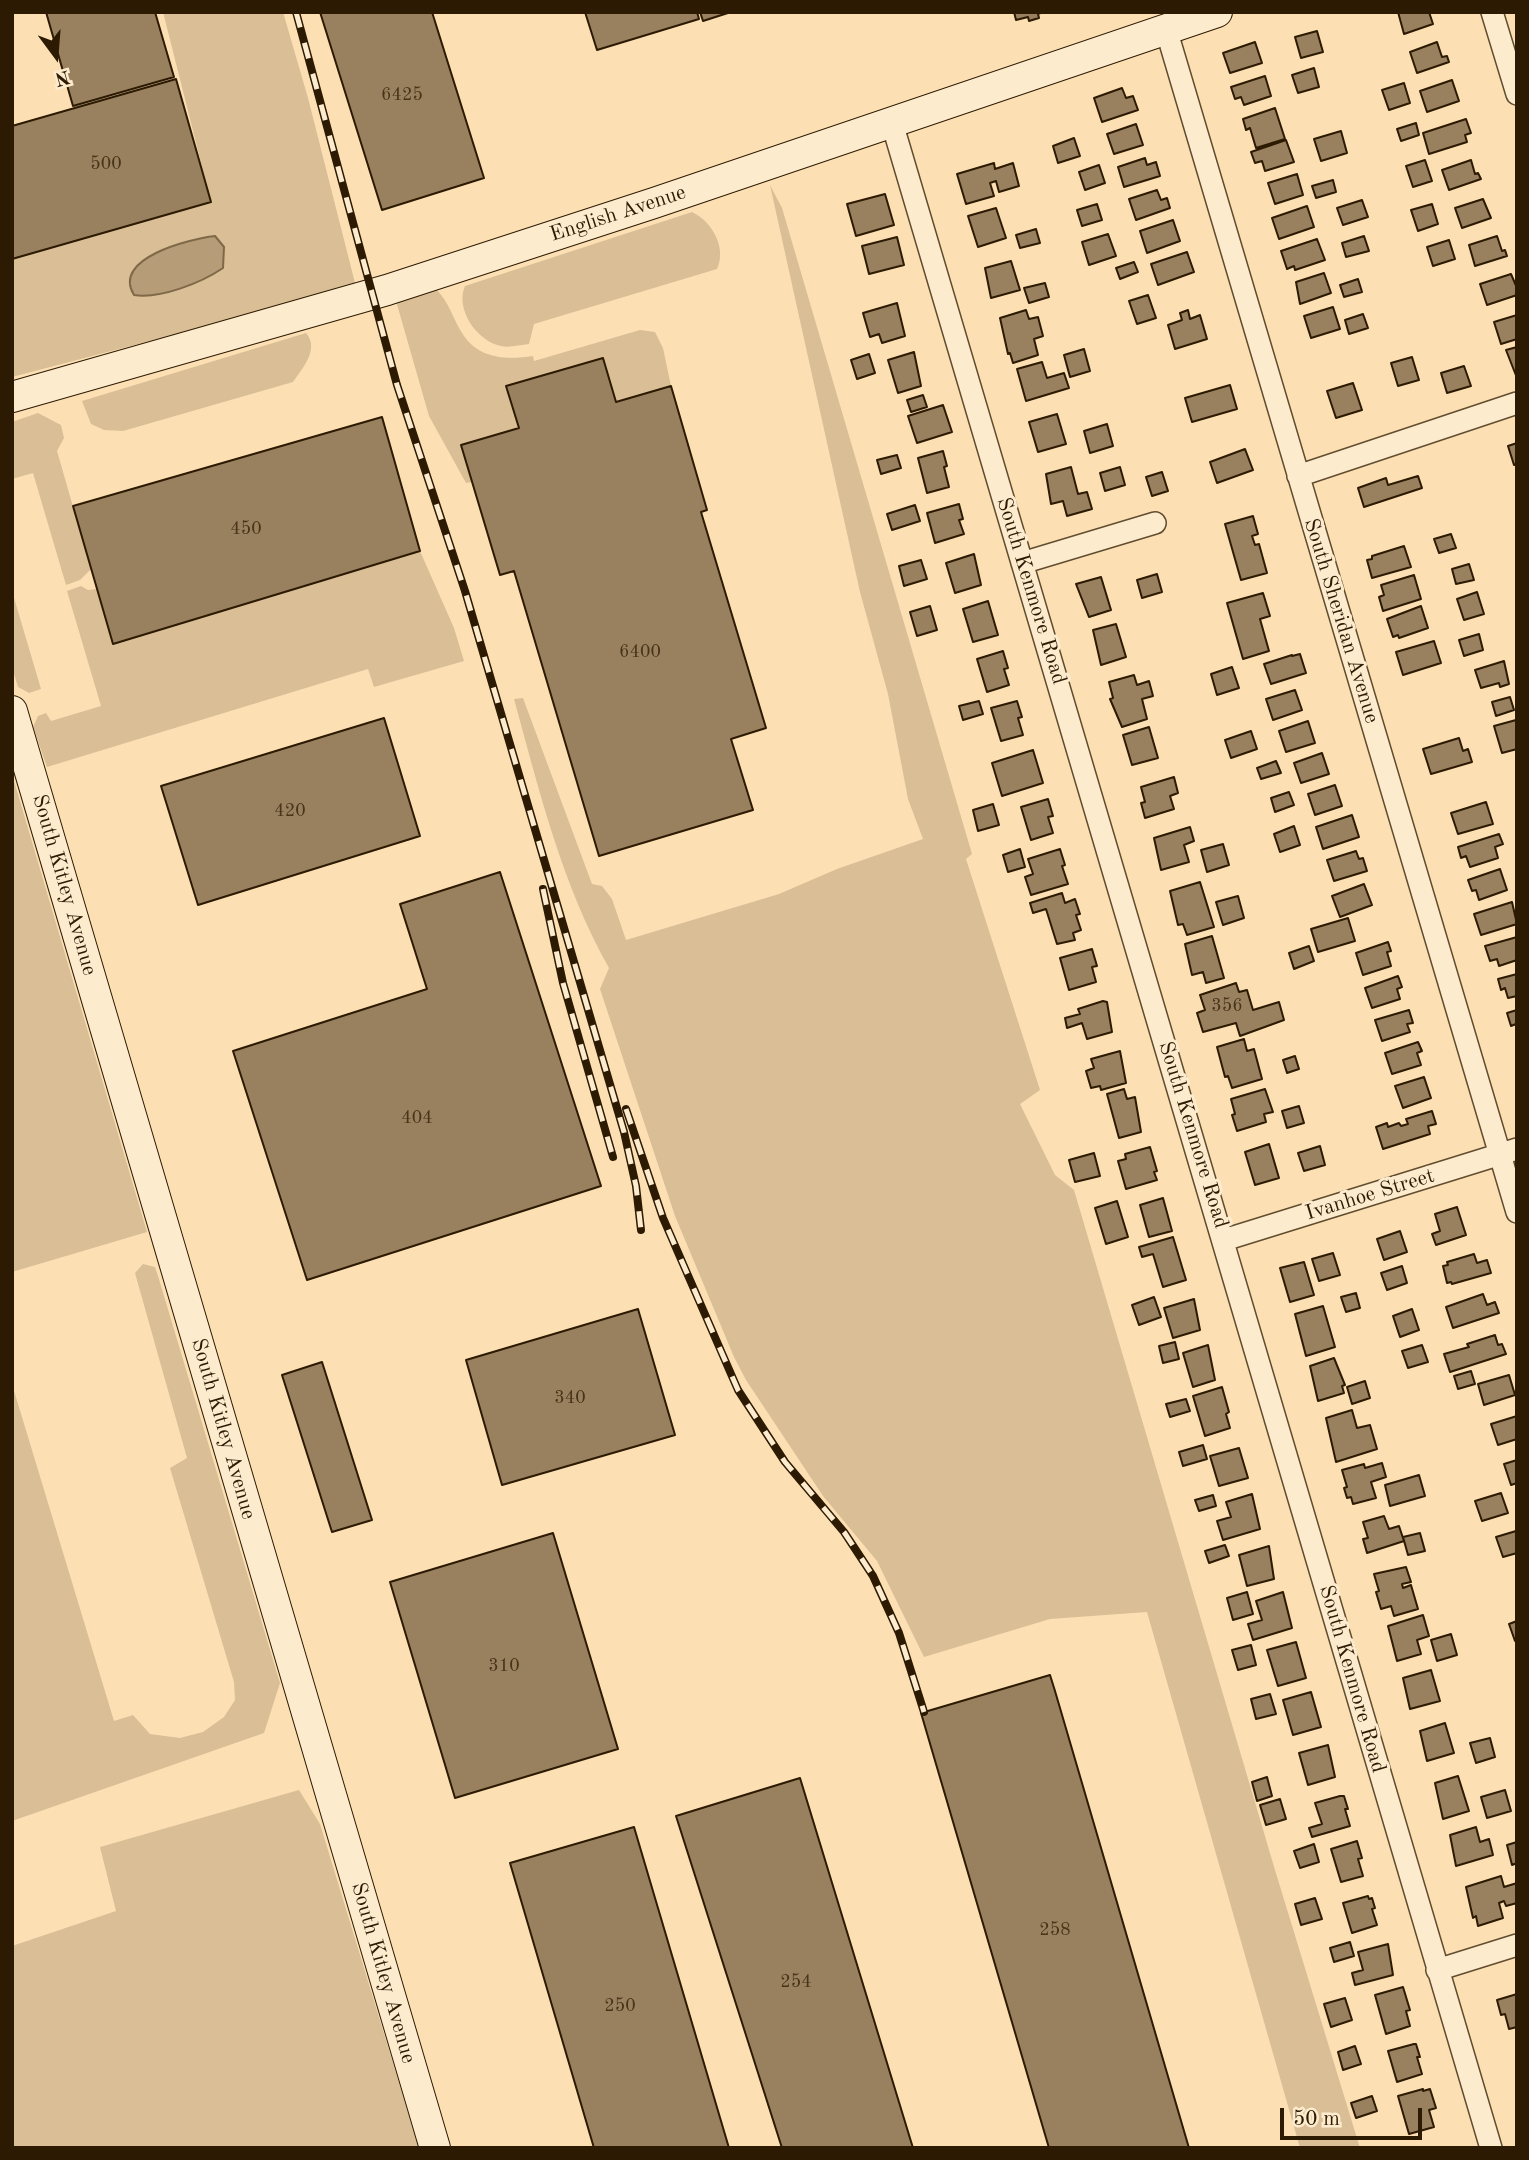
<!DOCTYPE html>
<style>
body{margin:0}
#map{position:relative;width:1529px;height:2160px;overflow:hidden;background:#fce0b4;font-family:"Old Standard TT",serif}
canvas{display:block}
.frame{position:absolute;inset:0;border:14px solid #2d1a02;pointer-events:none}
.north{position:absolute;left:21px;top:21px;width:70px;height:70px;-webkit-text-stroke:5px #fdebce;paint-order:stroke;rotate:164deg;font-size:19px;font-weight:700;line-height:28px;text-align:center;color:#2d1a02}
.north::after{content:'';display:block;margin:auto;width:24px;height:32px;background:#2d1a02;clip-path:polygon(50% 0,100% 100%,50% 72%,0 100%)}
.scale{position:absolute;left:1280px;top:2108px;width:142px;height:32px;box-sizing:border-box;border:4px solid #2d1a02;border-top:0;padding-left:9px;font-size:21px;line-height:24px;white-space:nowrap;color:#2d1a02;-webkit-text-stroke:5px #fdebce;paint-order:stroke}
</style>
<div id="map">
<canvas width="1529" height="2160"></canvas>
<div class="frame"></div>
<div class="north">N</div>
<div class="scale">50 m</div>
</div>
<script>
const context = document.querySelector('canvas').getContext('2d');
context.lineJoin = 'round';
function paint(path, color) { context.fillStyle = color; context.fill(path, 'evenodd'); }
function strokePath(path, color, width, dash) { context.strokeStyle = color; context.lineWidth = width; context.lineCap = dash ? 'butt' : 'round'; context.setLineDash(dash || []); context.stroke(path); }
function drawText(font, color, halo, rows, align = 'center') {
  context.font = font + ' "Old Standard TT",serif'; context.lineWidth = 6; context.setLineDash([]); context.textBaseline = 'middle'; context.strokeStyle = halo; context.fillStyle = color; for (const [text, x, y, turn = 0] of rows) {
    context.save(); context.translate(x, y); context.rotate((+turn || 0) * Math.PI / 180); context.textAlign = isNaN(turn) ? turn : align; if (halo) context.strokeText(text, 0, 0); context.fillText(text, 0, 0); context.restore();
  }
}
paint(new Path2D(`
 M163,12H283L308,98L356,287L12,377V259L211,202Z
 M770,185L782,208L972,854L966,859L1040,1090L1020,1104L1055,1175L1074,1190L1275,1870L1360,2148H1300L1147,1612L1050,1619L924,1657L877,1561L823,1496L746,1380L734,1357L675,1216L600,989L609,968C562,885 539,790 514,699L523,698L592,884L602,886L612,899L626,940L779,894L837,869L923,839L908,799L888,694L860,592Z
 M692,212C712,221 727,248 717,269L534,324L529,344C520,345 509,348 501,346C476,341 455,308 465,286Z
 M436,289C450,303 453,320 464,336C480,359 507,360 533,356L534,361L640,330L655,332L663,348L671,386L616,402L602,358L507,386L519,428L461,445L472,482L466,483L429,416L396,301Z
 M306,333C320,349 302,369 293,382L123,431L104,430L91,424L82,401Z
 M38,413L61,425L64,438L57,451L91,569L80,580L66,585L33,473L12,479V422Z
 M420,551L454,628L464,661L374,687L368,669L47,767L33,727L38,716L46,713L51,721L101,706L67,591L81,586L88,590L97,589L113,644Z
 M12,591L41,689L29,693L18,687L12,667Z
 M12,774L147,1232L12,1272Z
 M143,1264L155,1267L158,1276L280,1683L264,1733L12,1821V1384L114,1721L133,1715L150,1734L180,1738L203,1732L224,1717L235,1700L234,1682L170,1468L187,1458L135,1273Z
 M299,1790L320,1824L419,2148H12V1946L116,1911L100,1847Z`), '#d9be96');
const water = new Path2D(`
 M215,236L224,247L223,268C201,283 160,299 134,295C111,258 190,239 215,236Z`);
paint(water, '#b69d77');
strokePath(water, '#7f6948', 2);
const building = new Path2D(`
 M46,12H155L174,77L73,106Z
 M320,12H432L484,178L382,210Z
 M585,12H697L699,19L597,50Z
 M700,12H731L703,21Z
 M1014,12H1043L1038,14L1039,18L1029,21L1028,17L1016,20Z
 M1398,12H1429L1433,24L1404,34Z
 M1317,31L1323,52L1301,58L1295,37Z
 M1255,42L1262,63L1230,73L1223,53Z
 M1437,42L1442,57L1447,56L1449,62L1417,73L1410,52Z
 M1314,68L1319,87L1298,93L1292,75Z
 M1265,76L1271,96L1244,105L1241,97L1235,99L1231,87Z
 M176,79L211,202L12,259V126Z
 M1452,80L1459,101L1427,112L1420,91Z
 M1404,83L1410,103L1389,110L1382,90Z
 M1122,88L1126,98L1133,96L1138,110L1102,122L1094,98Z
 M1275,108L1285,139L1256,148L1250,128L1246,130L1243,119Z
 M1466,119L1471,133L1465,135L1467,142L1429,154L1423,133Z
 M1416,123L1419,135L1401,141L1397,129Z
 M1136,124L1143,145L1114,154L1107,134Z
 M1341,131L1347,153L1321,161L1314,139Z
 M1074,138L1080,156L1058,163L1053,146Z
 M1286,140L1294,162L1265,171L1262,161L1255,163L1251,152Z
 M1145,158L1147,165L1156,162L1160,176L1124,187L1118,167Z
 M1425,160L1432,181L1413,187L1406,166Z
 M1471,160L1475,174L1478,173L1481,179L1449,190L1442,170Z
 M994,163L995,169L1013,163L1019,186L999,192L996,181L990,183L994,196L966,204L957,174Z
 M1099,165L1105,183L1085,190L1079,172Z
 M1297,174L1303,195L1275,204L1268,183Z
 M1333,180L1336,192L1316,198L1312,186Z
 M1157,190L1161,200L1167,198L1170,208L1136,220L1129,199Z
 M885,194L894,225L856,236L847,204Z
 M1483,199L1491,218L1462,228L1455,208Z
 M1362,200L1368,217L1343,225L1337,208Z
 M1097,204L1102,220L1082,226L1077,210Z
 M1432,204L1438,224L1418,231L1411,210Z
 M1307,206L1314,227L1279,239L1272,218Z
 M996,208L1006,238L978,247L968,216Z
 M1173,220L1180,241L1147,253L1140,231Z
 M1036,229L1040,243L1020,248L1016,235Z
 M1108,234L1116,256L1089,265L1082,242Z
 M1364,236L1369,251L1346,257L1342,243Z
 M1497,236L1502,251L1505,250L1507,256L1475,266L1469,245Z
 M897,237L904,265L869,274L862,246Z
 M1317,239L1325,260L1295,270L1294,266L1287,269L1281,251Z
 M1449,240L1455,259L1433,266L1427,247Z
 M1187,252L1194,272L1158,285L1151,264Z
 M1011,261L1020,290L991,298L985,268Z
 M1134,262L1138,272L1120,279L1116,268Z
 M1324,273L1331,293L1300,304L1296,282Z
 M1511,274L1517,288V295L1487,305L1480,284Z
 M1358,279L1362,292L1344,297L1340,285Z
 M1045,283L1049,297L1029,303L1024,288Z
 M1148,295L1156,318L1137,324L1129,301Z
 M897,303L905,336L882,343L879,334L870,337L863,313Z
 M1333,307L1340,329L1311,338L1304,316Z
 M1026,310L1029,319L1038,317L1043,336L1034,339L1038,355L1013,363L1010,353L1008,354L1000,318Z
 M1188,310L1190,319L1200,315L1207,339L1175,349L1168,325L1182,320L1180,313Z
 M1363,314L1368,328L1349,334L1345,320Z
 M1517,315V339L1501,344L1494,322Z
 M1517,347V378L1506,350Z
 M1084,349L1090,371L1070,377L1064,355Z
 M914,352L921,386L898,393L888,360Z
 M869,354L875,373L857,379L851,360Z
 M1412,357L1419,380L1398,386L1391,363Z
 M603,358L616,402L671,386L707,510L701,512L766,728L731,739L753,810L599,856L514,571L500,575L461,445L519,428L506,386Z
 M1042,362L1047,378L1064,373L1069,388L1026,401L1017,369Z
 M1464,366L1471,386L1447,393L1441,373Z
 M1353,383L1362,410L1336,418L1327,391Z
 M1230,385L1237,409L1192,422L1185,398Z
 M923,395L927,407L911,412L907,400Z
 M943,405L952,432L917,443L908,416Z
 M1057,414L1066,444L1038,452L1029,422Z
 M382,417L420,551L113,644L73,506Z
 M1107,424L1113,446L1090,453L1084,431Z
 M1517,443V464L1514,465L1508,446Z
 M1245,449L1253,470L1217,483L1210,462Z
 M943,451L947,466L944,467L949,487L927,493L918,458Z
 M897,455L901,468L881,474L877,460Z
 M1071,467L1078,494L1087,492L1092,509L1067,516L1063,501L1051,504L1046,474Z
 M1120,467L1125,485L1105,491L1100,473Z
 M1162,472L1168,491L1152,496L1146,477Z
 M1418,476L1422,488L1364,507L1358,488L1386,478L1388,485Z
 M959,504L963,519L959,520L964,534L935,543L927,513Z
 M915,505L920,521L892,530L887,514Z
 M1253,516L1258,534L1252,536L1255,545L1259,544L1267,573L1241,580L1225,524Z
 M1451,534L1456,548L1439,553L1434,539Z
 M1404,546L1411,567L1372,578L1367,560L1372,559V556Z
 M974,554L981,585L955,593L946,563Z
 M921,560L927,579L904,586L899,566Z
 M1469,564L1474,580L1456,584L1452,569Z
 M1157,574L1162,592L1142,598L1137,580Z
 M1414,575L1421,599L1383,611L1379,597L1384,595L1381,585Z
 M1101,577L1111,610L1089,617L1076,584Z
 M1477,592L1484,614L1464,620L1457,599Z
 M1263,593L1270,616L1260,619L1269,651L1243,659L1227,603Z
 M988,601L998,635L973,642L963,609Z
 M930,606L937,630L917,636L910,612Z
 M1421,606L1428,628L1399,638L1398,635L1393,637L1387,619Z
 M1116,624L1126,657L1101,665L1093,630Z
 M1479,634L1483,650L1464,656L1459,640Z
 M1434,641L1441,663L1403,675L1396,652Z
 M1003,651L1008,668L1004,669L1009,685L987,692L977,659Z
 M1300,654L1306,673L1271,684L1264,664L1292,655V656Z
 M1504,661L1509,684L1500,687L1499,683L1481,688L1475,670Z
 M1232,667L1239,688L1217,695L1211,674Z
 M1134,675L1137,685L1149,681L1153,696L1142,699L1147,719L1122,727L1110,699L1113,698L1109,682Z
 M1295,690L1302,710L1273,720L1266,699Z
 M1510,697L1514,710L1496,716L1492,702Z
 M979,701L983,714L963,720L959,706Z
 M1017,701L1022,717L1018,718L1023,735L1001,741L991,708Z
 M384,718L420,836L198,905L161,786Z
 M1516,720L1517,749L1502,753L1494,726Z
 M1308,721L1315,743L1286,752L1279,731Z
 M1149,727L1158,758L1132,765L1123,735Z
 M1251,731L1257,749L1231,758L1225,740Z
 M1459,738L1463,751L1468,749L1472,762L1431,774L1423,749Z
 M1033,750L1043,783L1002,796L992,763Z
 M1322,753L1329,774L1301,783L1294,763Z
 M1276,761L1281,773L1261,779L1257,768Z
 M1174,777L1178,793L1170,796L1174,809L1145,818L1141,803L1145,802L1141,787Z
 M1335,785L1342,806L1315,815L1308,794Z
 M1289,792L1294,805L1275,812L1271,798Z
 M1048,799L1053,816L1048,817L1053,833L1031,840L1021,807Z
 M1486,802L1493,824L1458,834L1451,813Z
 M993,804L999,825L978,831L973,810Z
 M1352,815L1359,837L1323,849L1316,827Z
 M1294,826L1300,845L1280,852L1274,834Z
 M1190,827L1194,841L1184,845L1189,862L1161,870L1154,838Z
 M1499,834L1503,844L1495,847L1498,858L1470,867L1466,856L1461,858L1458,847Z
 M1223,844L1229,865L1207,872L1201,850Z
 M1020,849L1025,867L1008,872L1003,855Z
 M1060,849L1065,865L1062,866L1068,884L1031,895L1025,877L1033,874L1028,859Z
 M1356,851L1359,859L1363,858L1367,871L1334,881L1327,860Z
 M1500,869L1507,890L1479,900L1476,890L1472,891L1468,880Z
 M500,872L601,1186L307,1280L233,1051L427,989L400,904Z
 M1200,882L1214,927L1187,935L1183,924L1178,925L1170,891Z
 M1364,884L1372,905L1340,917L1332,896Z
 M1062,893L1065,903L1075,899L1080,914L1076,915L1081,930L1073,933L1075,940L1057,944L1046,909L1033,913L1030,903Z
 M1238,896L1244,918L1223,925L1216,902Z
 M1512,902L1517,924L1481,935L1474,914Z
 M1348,918L1355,941L1318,952L1311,929Z
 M1212,936L1224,978L1206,983L1203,972L1192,975L1185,944Z
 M1517,937V960L1499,966L1497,959L1490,961L1485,946Z
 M1388,942L1391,951L1387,952L1391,966L1363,975L1356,953Z
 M1309,946L1314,961L1294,969L1289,953Z
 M1092,949L1097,966L1092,967L1096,982L1069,990L1060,958Z
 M1517,974V996L1508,998L1505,988L1501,990L1498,979Z
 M1398,976L1402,987L1397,989L1400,999L1372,1008L1365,988Z
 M1236,983L1239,992L1247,990L1253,1010L1279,1002L1284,1020L1240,1036L1236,1023L1203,1032L1197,1013L1205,1010L1200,995Z
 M1103,1001L1107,1002L1112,1032L1087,1039L1082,1023L1067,1028L1065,1018L1080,1014L1078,1009Z
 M1409,1010L1413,1023L1407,1024L1410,1032L1382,1041L1375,1020Z
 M1517,1010V1028L1516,1024L1511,1026L1507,1013Z
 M1244,1039L1247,1051L1254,1049L1262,1079L1232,1088L1228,1076L1225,1077L1217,1047Z
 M1418,1042L1422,1051L1417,1053L1421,1065L1392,1074L1385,1053Z
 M1120,1051L1126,1083L1101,1090L1100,1086L1091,1088L1086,1071L1094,1068L1091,1059Z
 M1295,1056L1299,1069L1287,1073L1283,1060Z
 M1424,1077L1431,1098L1403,1108L1395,1086Z
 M1124,1089L1127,1099L1135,1097L1141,1132L1119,1138L1107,1094Z
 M1265,1089L1273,1112L1264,1114L1266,1122L1237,1131L1232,1115L1235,1114L1231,1099Z
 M1299,1106L1304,1123L1287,1128L1282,1111Z
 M1432,1111L1436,1124L1428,1126L1430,1134L1383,1149L1376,1127L1387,1123L1388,1127L1399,1123L1401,1126L1408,1124L1406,1119Z
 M1269,1144L1279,1178L1255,1185L1245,1152Z
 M1320,1146L1325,1165L1304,1171L1298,1153Z
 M1150,1147L1157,1171L1154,1172L1157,1180L1126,1189L1118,1161L1126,1159L1125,1154Z
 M1094,1153L1100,1176L1075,1182L1069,1160Z
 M1163,1198L1172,1231L1149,1237L1140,1205Z
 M1117,1201L1128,1237L1106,1244L1095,1208Z
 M1457,1207L1466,1235L1436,1245L1432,1234L1440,1231L1435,1214Z
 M1400,1231L1407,1252L1384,1260L1377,1239Z
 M1173,1237L1186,1280L1163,1287L1153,1254L1142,1257L1139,1247Z
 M1333,1253L1340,1275L1319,1281L1312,1259Z
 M1474,1254L1477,1263L1487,1260L1491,1273L1452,1284L1451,1282L1447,1283L1443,1266L1448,1265L1447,1262Z
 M1304,1262L1314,1295L1290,1302L1280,1268Z
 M1402,1266L1407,1283L1387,1290L1381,1273Z
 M1356,1293L1360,1308L1346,1312L1341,1297Z
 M1483,1294L1487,1305L1495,1302L1499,1313L1453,1328L1446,1307Z
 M1154,1297L1161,1317L1139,1325L1132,1305Z
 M1194,1299L1200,1330L1173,1338L1164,1308Z
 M1323,1306L1335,1347L1306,1356L1295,1314Z
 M638,1309L675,1435L502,1485L466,1360Z
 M1412,1309L1419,1330L1400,1337L1393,1316Z
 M1495,1335L1498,1345L1502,1344L1506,1354L1450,1372L1444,1354L1469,1347L1467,1344Z
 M1175,1342L1179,1359L1163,1363L1159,1346Z
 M1208,1345L1215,1380L1193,1387L1183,1353Z
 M1422,1345L1428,1362L1408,1368L1402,1351Z
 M1334,1358L1345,1385L1342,1386L1344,1393L1318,1401L1310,1366Z
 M322,1362L372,1520L332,1532L282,1375Z
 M1471,1371L1475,1384L1458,1389L1454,1376Z
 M1509,1375L1515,1395L1484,1405L1478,1384Z
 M1365,1381L1370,1398L1352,1404L1347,1387Z
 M1222,1387L1229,1412L1226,1414L1230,1428L1205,1436L1193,1396Z
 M1186,1399L1190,1411L1170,1417L1166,1404Z
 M1352,1410L1357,1428L1370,1425L1377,1449L1336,1462L1326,1418Z
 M1517,1416V1439L1498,1445L1491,1424Z
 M1203,1445L1207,1459L1183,1466L1179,1452Z
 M1239,1448L1248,1478L1219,1486L1210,1456Z
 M1517,1460V1483L1511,1485L1504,1464Z
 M1382,1463L1386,1477L1371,1482L1376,1498L1353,1504L1351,1497L1347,1498L1344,1488L1347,1487L1342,1470L1364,1464L1365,1468Z
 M1419,1475L1425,1496L1390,1506L1385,1485Z
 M1501,1493L1508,1513L1482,1521L1475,1501Z
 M1252,1494L1260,1529L1223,1540L1217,1521L1231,1517L1226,1502Z
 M1213,1495L1216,1506L1199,1511L1195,1500Z
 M1384,1516L1389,1529L1399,1526L1404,1541L1367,1553L1363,1539L1368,1538L1363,1522Z
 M1516,1531L1517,1553L1503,1557L1496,1537Z
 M553,1533L618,1749L455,1798L390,1582Z
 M1420,1533L1425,1551L1408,1555L1403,1537Z
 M1225,1545L1229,1556L1209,1563L1205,1551Z
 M1269,1546L1274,1579L1247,1586L1239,1555Z
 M1406,1567L1411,1582L1402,1584L1403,1588L1411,1585L1418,1609L1394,1616L1391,1606L1381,1609L1376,1592L1379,1591L1374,1574Z
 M1247,1592L1253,1614L1233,1620L1227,1598Z
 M1283,1592L1292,1628L1253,1640L1248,1624L1262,1620L1256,1601Z
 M1423,1615L1429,1636L1417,1640L1421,1654L1397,1661L1388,1626Z
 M1517,1621V1641H1515L1509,1624Z
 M1451,1634L1457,1655L1437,1661L1431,1640Z
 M1296,1642L1306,1678L1278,1686L1267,1650Z
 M1251,1645L1256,1665L1238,1670L1232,1650Z
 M1431,1670L1440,1701L1410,1709L1403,1678Z
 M1050,1675L1055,1691L1189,2148H1049L921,1713Z
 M1311,1692L1321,1727L1293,1735L1283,1700Z
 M1270,1694L1276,1714L1256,1719L1251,1699Z
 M1445,1723L1454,1753L1427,1761L1420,1731Z
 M1490,1738L1495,1757L1476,1763L1470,1743Z
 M1328,1745L1335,1777L1308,1785L1299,1753Z
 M1458,1776L1469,1811L1443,1819L1435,1783Z
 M1267,1777L1272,1796L1257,1801L1252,1782Z
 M800,1778L913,2148H782L676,1816Z
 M1505,1790L1511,1811L1487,1818L1481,1797Z
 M1340,1796H1344L1348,1809H1345L1350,1826L1312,1837L1309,1828L1322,1824L1315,1803Z
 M1280,1799L1286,1819L1266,1825L1260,1805Z
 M634,1827L729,2148H594L510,1863Z
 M1476,1827L1480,1842L1489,1839L1493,1855L1456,1866L1450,1835Z
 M1357,1841L1362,1858L1358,1859L1363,1876L1341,1882L1331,1849Z
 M1517,1842V1863L1512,1865L1507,1845Z
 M1314,1844L1319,1862L1300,1868L1294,1851Z
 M1501,1876L1504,1887L1517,1883V1903L1506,1906L1504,1901L1499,1903L1503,1918L1478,1926L1476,1916L1473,1918L1466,1887Z
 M1368,1896L1369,1899L1372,1898L1375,1908L1372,1909L1377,1925L1352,1933L1343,1903Z
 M1315,1898L1322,1919L1301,1925L1295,1904Z
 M1350,1942L1354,1956L1334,1962L1330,1948Z
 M1388,1944L1393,1975L1355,1985L1352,1973L1363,1970L1358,1952Z
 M1403,1987L1410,2010L1406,2011L1410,2026L1386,2034L1375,1995Z
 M1517,1994V2027L1509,2029L1505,2014L1501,2015L1497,2000Z
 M1345,1998L1352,2020L1331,2027L1324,2004Z
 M1414,2044H1416L1420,2057H1417L1422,2074L1397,2082L1388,2051Z
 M1355,2046L1361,2064L1343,2070L1338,2052Z
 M1423,2089V2091L1430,2089L1436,2108L1429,2110L1434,2127L1409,2134L1398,2096Z
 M1372,2096L1377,2111L1356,2118L1351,2103Z`);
paint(building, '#99815f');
strokePath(building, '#2d1a02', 2);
const street = new Path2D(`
 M1492,12L1517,94
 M1166,29L1517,1212
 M892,123L1491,2148
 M1298,476L1517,403
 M1022,563L1155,523
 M1224,1240L1517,1149
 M1437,1970L1517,1945`);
const secondary = new Path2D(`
 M12,397L387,290L654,203L1217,12
 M12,711L435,2148`);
strokePath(street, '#614c2e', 24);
strokePath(secondary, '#2d1a02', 32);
strokePath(street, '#fdebce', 21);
strokePath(secondary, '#fdebce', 30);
const rail = new Path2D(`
 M296,12L397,385L465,591L624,1132L636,1186L641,1230
 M543,889L563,983L613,1157
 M626,1109L663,1218L738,1390L785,1462L844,1532L873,1576L899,1633L924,1712`);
strokePath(rail, '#2d1a02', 8);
strokePath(rail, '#fdebce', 5, [16]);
drawText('18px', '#483419', null, [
 ["6425",402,95],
 ["500",106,164],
 ["450",246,529],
 ["6400",640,652],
 ["420",290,811],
 ["356",1227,1006],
 ["404",417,1118],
 ["340",570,1398],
 ["310",504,1666],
 ["258",1055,1930],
 ["254",796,1982],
 ["250",620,2006]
]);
drawText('21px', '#2d1a02', '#fdebce', [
 ["English Avenue",618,214,-18],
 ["South Kenmore Road",1031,591,73],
 ["South Sheridan Avenue",1341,621,73],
 ["South Kitley Avenue",64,885,74],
 ["South Kenmore Road",1193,1135,73],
 ["Ivanhoe Street",1370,1195,-17],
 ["South Kitley Avenue",223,1429,74],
 ["South Kenmore Road",1352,1679,74],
 ["South Kitley Avenue",383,1973,74]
]);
</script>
